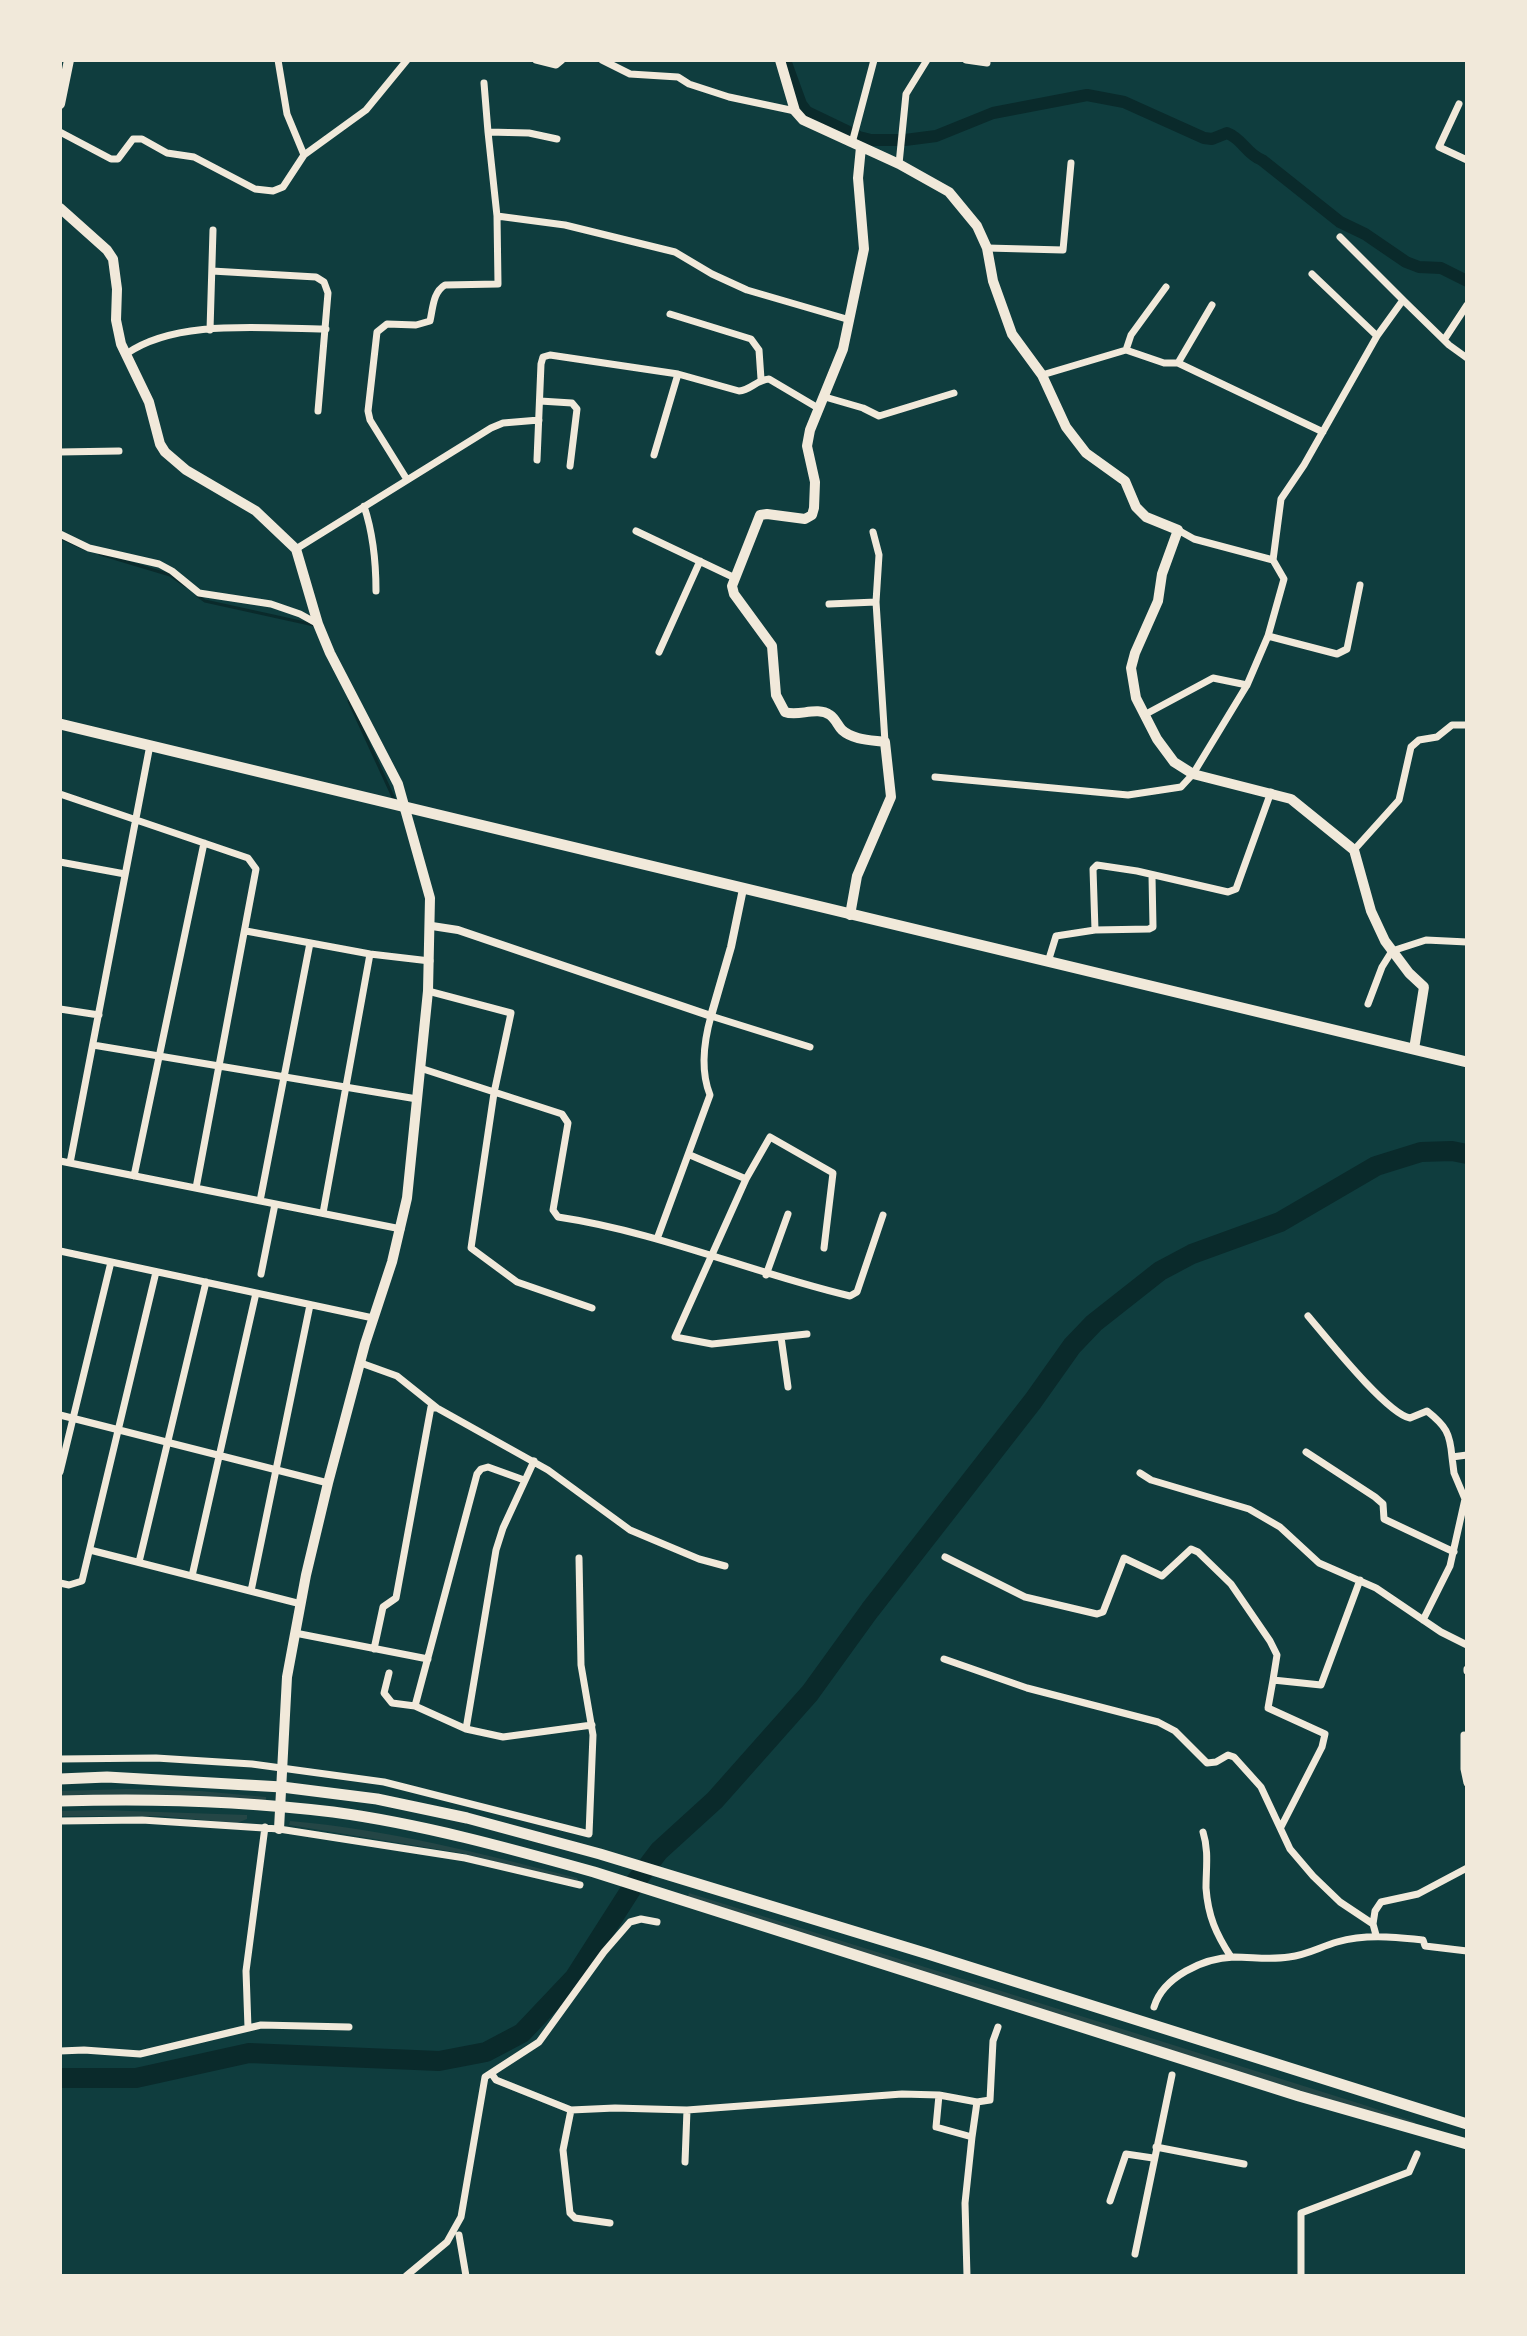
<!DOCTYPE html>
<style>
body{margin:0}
#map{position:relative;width:1527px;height:2336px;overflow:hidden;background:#0f3d3e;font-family:Cabin,sans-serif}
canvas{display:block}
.frame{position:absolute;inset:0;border:62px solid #f1e9da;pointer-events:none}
</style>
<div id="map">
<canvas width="1527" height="2336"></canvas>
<div class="frame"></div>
</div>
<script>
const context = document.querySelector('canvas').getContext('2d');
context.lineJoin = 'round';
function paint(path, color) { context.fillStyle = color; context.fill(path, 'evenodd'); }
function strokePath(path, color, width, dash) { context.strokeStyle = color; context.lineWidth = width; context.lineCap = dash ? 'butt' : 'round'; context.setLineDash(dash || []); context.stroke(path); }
paint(new Path2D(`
 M129,1789L200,1791L266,1797V1801L186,1796L60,1797V1791Z
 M101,1810L247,1815V1819L237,1823L159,1816H60V1811Z
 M290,1821C387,1829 483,1854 577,1878L579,1882L461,1853L289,1825Z
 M689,1893L1361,2104L1415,2122L1414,2126L687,1899Z`), '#244646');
strokePath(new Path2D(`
 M63,539L85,549
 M100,554L170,575L186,586
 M198,596L205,601L314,625
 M349,701L394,799`), '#0a2a2b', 3);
strokePath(new Path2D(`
 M785,60L801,104L807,112L859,137L871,140H905L936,136L993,113L1087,95L1124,102L1204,138L1212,139L1227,133C1243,139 1246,154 1262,160L1340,222L1365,234L1406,262L1419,267L1441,268L1467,281`), '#0a2a2b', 12);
strokePath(new Path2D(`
 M60,2078H136L249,2053L439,2061L486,2052L522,2033L575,1977L637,1880L659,1851L715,1800L810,1693L870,1610L1033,1401L1072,1346L1094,1323L1160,1271L1192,1254L1280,1222L1376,1166L1421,1152L1452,1151L1467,1154`), '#0a2a2b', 20);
strokePath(new Path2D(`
 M278,60L287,114L304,155
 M536,60L556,65L562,60
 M602,60L630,74L678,77L689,84L729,97L795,111
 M966,60L987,63
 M484,83L488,132
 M1459,104L1439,147L1467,160
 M60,132L111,159H118L133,139H142L167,153L194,157L255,189L273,191L283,187L304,155L366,110L407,60
 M852,143L874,60
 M899,164L906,94L927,60
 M497,216L565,225L675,252L712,274L747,290L850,320
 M987,248L1063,250L1071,163
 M212,271L316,277L324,282L328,293L318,411
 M1312,274L1377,336
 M1403,300L1449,345L1467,358
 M670,314L751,339L759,350L761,379
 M210,330L213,230
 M1444,340L1467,305
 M1126,350L1131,335L1166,287
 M126,354C177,318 265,329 326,329
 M1178,363L1212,305
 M1042,375L1126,350L1164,363H1178L1323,432
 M825,397L863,408L879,416L954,393
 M540,401L572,403L577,409L570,466
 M60,452L119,451
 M654,455L678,374
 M537,460L541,364L543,357L550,355L678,374L739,391C751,390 756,380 769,379L818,408
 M406,478L370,420L368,411L377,332L387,324L416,325L430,321C433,308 433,292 445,285L498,284L497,216L488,132L529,133L557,139
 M364,506C373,533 376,562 376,591
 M1178,530L1194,539L1273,560L1281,499L1304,465L1377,336L1403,300L1340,237
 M636,531L735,578
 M873,532L879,555L876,602L885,742
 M60,534L89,548L159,564L172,571L199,593L271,604L300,614L318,624
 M296,549L491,428L503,423L539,420
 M829,604L876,602
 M1268,636L1337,654L1347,649L1360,585
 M659,652L700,561
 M1146,714L1213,678L1247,685
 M935,777L1128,795L1181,787L1193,774L1247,685L1268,636L1284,579L1273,560
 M60,794L248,858L256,869L196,1188
 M1354,850L1399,800L1411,747L1419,740L1437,737L1452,725H1467
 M60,862L125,874
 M1095,930L1149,929L1153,927L1152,876
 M246,931L370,954L430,961
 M1048,962L1056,936L1095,930L1093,869L1097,865L1137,871L1228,892L1236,889L1271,792
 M428,991L511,1013L494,1093L471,1248L517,1282L592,1308
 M1368,1004L1382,967L1392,951L1426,940L1467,942
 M60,1009L99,1015
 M93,1045L417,1099
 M420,1068L562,1114L568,1123L553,1210L558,1217C659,1232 752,1273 850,1296L857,1292L883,1215
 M690,1155L746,1179
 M60,1161L401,1229
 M70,1163L150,745
 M134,1176L204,843
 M260,1201L310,943
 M323,1213L370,954
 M657,1239L710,1095C700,1070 704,1041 711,1016L810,1047
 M60,1251L373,1318
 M261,1274L275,1204
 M766,1275L788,1214
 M1308,1316C1326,1337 1387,1414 1410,1418L1427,1411C1446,1426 1450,1433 1452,1457
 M807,1334L712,1344L675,1337L746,1179L770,1137L833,1173L824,1248
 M781,1337L788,1387
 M361,1363L397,1376L437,1408L548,1470L630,1530L699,1559L725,1566
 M60,1415L328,1483
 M1306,1452L1375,1497L1383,1504L1384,1519L1454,1552
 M60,1472L111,1262
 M1140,1473L1151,1480L1249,1509L1280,1527L1319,1563L1376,1588L1441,1632L1467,1645
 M90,1550L301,1604
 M945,1557L1025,1597L1097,1614L1103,1612L1124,1558L1162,1576L1191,1549L1198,1552L1231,1584L1270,1641L1277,1655L1273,1680L1321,1685L1360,1580
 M139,1562L206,1282
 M192,1576L256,1293
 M60,1583L69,1585L82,1581L156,1272
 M251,1591L310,1305
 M1423,1620L1450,1566L1465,1499L1454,1473L1452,1457L1467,1455
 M295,1633L428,1659
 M374,1649L383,1607L396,1598L431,1407L435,1408
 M944,1659L1027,1688L1158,1722L1175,1731L1207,1763L1216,1762L1228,1755L1234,1757L1261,1787L1290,1849L1313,1876L1340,1902L1373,1924L1376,1935
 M1467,1669V1671
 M389,1673L384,1693L392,1703L415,1706L466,1729L503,1737L592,1725
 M1273,1680L1268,1708L1325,1734L1322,1747L1281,1827
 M415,1706L477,1474L481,1469L488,1467L524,1480
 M466,1729L496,1550L503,1528L534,1461
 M1464,1735V1769L1467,1783
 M60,1759L156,1758L252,1764L384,1782L589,1834L593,1735L581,1665L579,1558
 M60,1821L142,1820L279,1829L465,1858L580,1885
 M1203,1832C1209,1851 1206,1868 1206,1888C1208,1916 1216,1934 1231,1957
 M1373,1924L1375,1911L1381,1902L1418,1894L1467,1868
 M1154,2007C1163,1977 1203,1958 1234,1957C1253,1957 1270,1960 1289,1957C1307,1955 1320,1947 1337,1942C1366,1934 1393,1937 1423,1940L1425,1946L1467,1951
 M248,2028L246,1971L265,1827
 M60,2051L84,2050L140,2054L261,2025L349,2027
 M491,2073L496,2080L571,2110L615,2108L687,2110L902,2094L939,2095L977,2102L990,2100L993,2041L998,2027
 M939,2095L936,2127L972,2137L965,2203L967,2276
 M571,2110L563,2150L570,2213L575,2218L610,2223
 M972,2137L977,2102
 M1156,2147L1244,2164
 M685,2162L687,2110
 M1110,2201L1126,2154L1153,2158
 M459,2235L466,2276
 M1135,2254L1172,2075
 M406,2276L447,2242L461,2217L485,2077L539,2042L604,1952L630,1922L641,1919L657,1922
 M1301,2276V2213L1409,2172L1417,2154`), '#f1e9da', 7);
strokePath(new Path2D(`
 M432,926L458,930L711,1016L731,947L743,889`), '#f1e9da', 8);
strokePath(new Path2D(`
 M780,60L795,111L803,120L899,164L949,192L977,226L987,248L993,281L1012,334L1042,375L1066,427L1086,453L1125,481L1136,507L1146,517L1178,530L1162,574L1158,601L1135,653L1131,668L1136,698L1157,739L1174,762L1193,774L1291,799L1354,850L1371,911L1385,941L1409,973L1424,987L1414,1049
 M60,104L69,60
 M60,208L107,250L113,259L117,289L116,320L121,344L149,402L160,444L165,452L186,470L256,511L296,549L318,624L330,653L398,784L430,898L428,991L407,1198L392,1262L365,1344L328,1483L306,1575L287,1677L279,1829
 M850,915L857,876L891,797L885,742C871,740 853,740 842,730C838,726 835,718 830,715C817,706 798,717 785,712L776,695L772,646L734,594L732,586L760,515L767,514L805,519L812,515L814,508L815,482L807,446L810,430L843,349L864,249L858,178L861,147`), '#f1e9da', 10);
strokePath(new Path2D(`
 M60,724L1467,1062`), '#f1e9da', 11);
strokePath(new Path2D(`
 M60,1779L107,1777L282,1787L377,1799L467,1818L600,1854L928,1954L1467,2124
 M60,1801C151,1798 243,1801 333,1812C422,1824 508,1848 594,1872L1299,2096L1467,2144`), '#f1e9da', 11);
</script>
